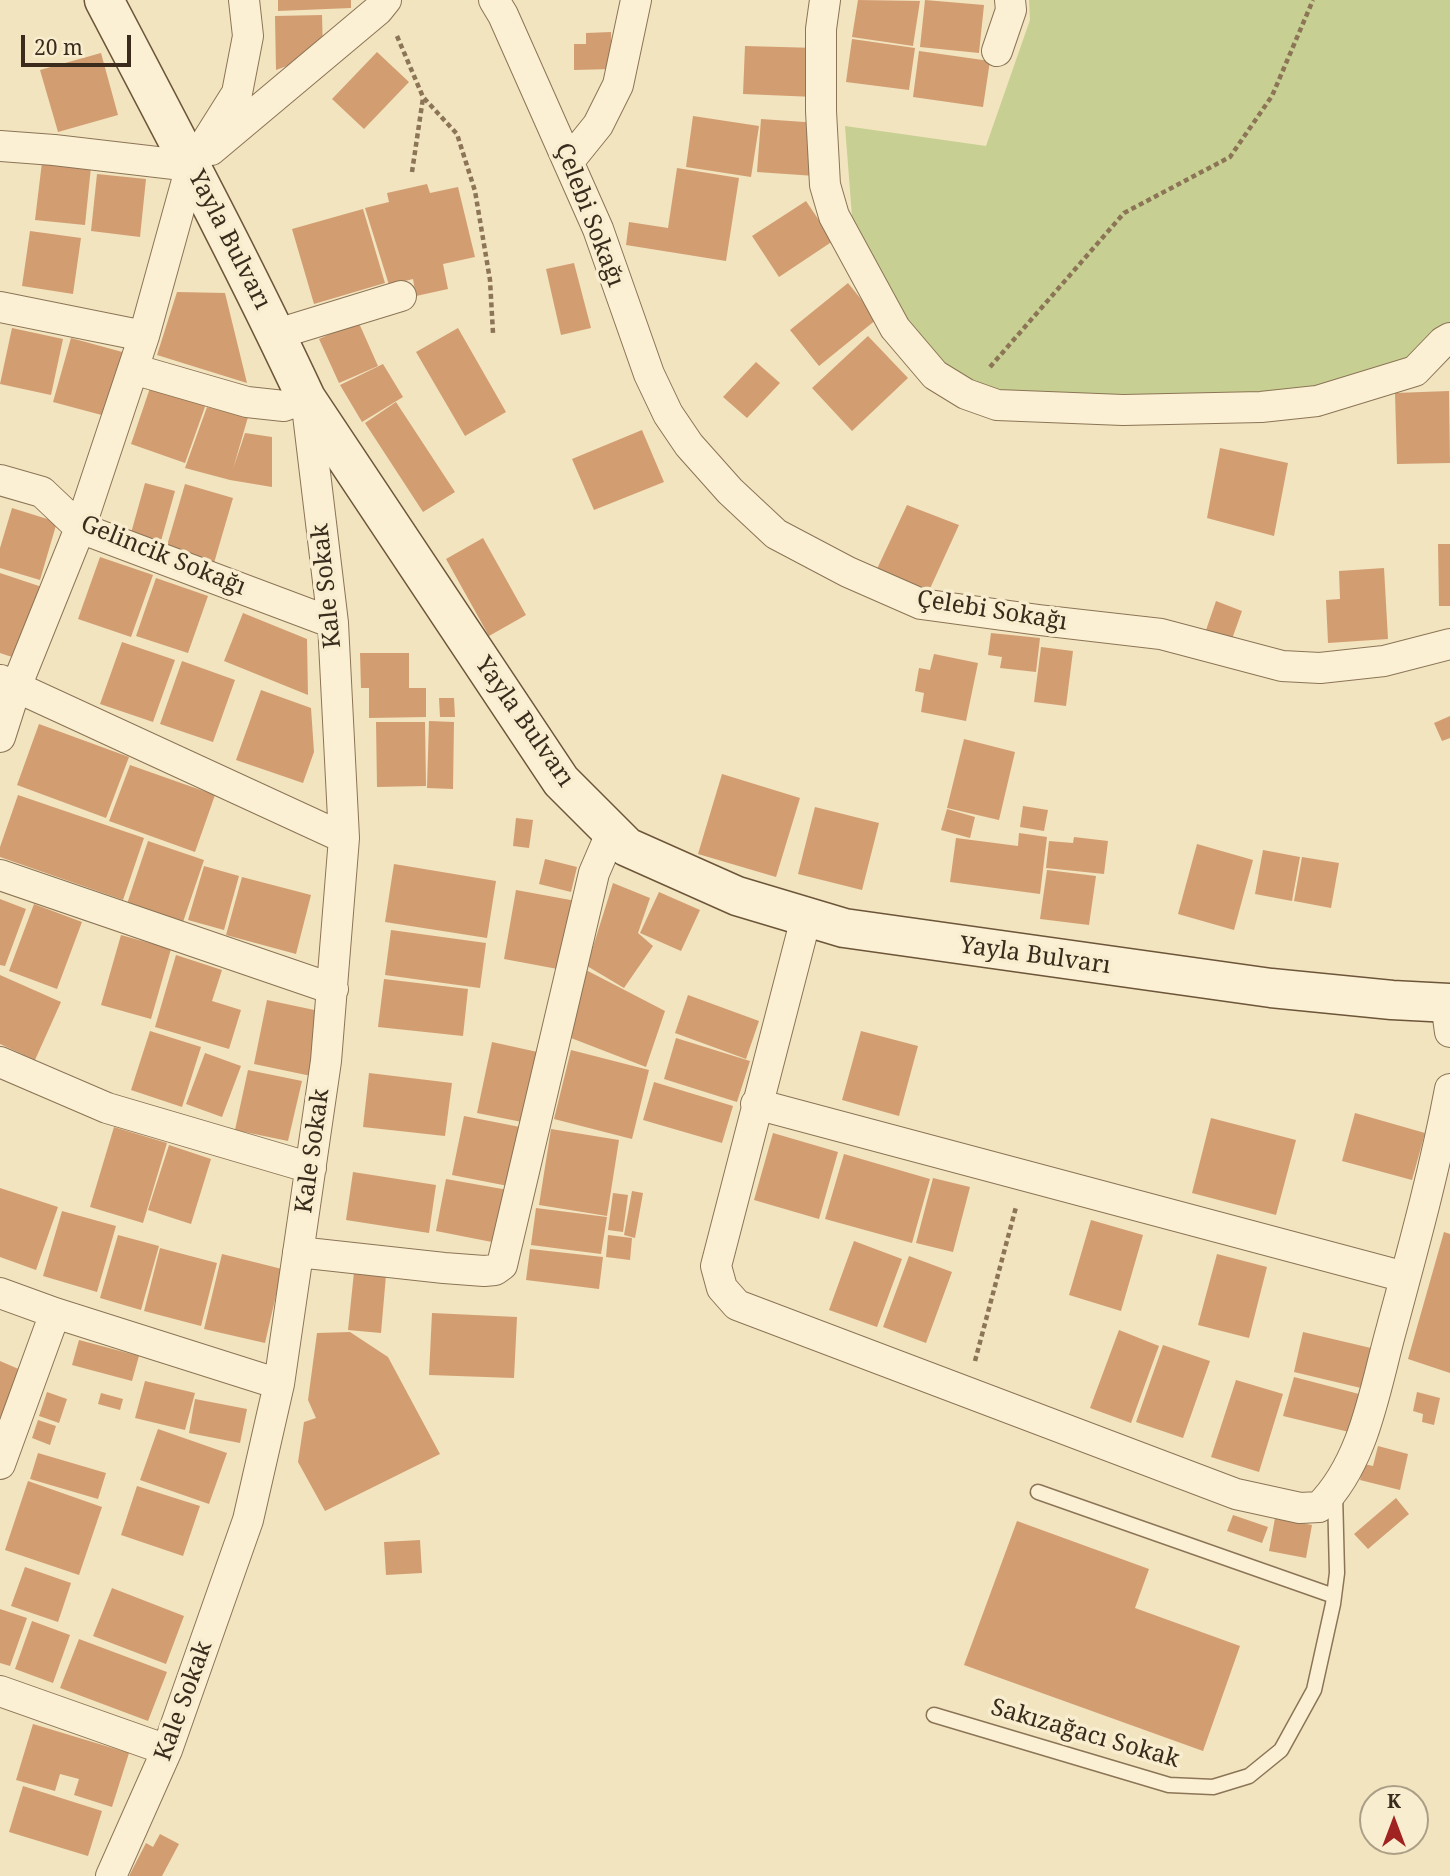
<!DOCTYPE html>
<meta charset="utf-8">
<style>
body{margin:0}
#map{position:relative;width:1450px;height:1876px;overflow:hidden;background:#f1e4bf;font-family:"Noto Serif",serif}
canvas{display:block}
.north{position:absolute;left:1359px;top:1785px;width:70px;height:70px;box-sizing:border-box;background:#f8edcf;border:2px solid #ac9f87;border-radius:50%;rotate:0deg;font-size:19px;font-weight:700;line-height:28px;text-align:center;color:#3a2b1c}
.north::after{content:'';display:block;margin:auto;width:24px;height:32px;background:#a02321;clip-path:polygon(50% 0,100% 100%,50% 72%,0 100%)}
.scale{position:absolute;left:21px;top:35px;width:110px;height:32px;box-sizing:border-box;border:4px solid #3a2b1c;border-top:0;padding-left:9px;font-size:21px;line-height:24px;white-space:nowrap;color:#3a2b1c;-webkit-text-stroke:5px #f8edcf;paint-order:stroke}
</style>
<div id="map">
<canvas width="1450" height="1876"></canvas>
<div class="north">K</div>
<div class="scale">20 m</div>
</div>
<script>
const context = document.querySelector('canvas').getContext('2d');
context.lineJoin = 'round';
function paint(path, color) { context.fillStyle = color; context.fill(path, 'evenodd'); }
function strokePath(path, color, width, dash) { context.strokeStyle = color; context.lineWidth = width; context.lineCap = dash ? 'butt' : 'round'; context.setLineDash(dash || []); context.stroke(path); }
function drawText(font, color, halo, rows, align = 'center') {
  context.font = font + ' "Noto Serif",serif'; context.lineWidth = 7; context.setLineDash([]); context.textBaseline = 'middle'; context.strokeStyle = halo; context.fillStyle = color; for (const [text, x, y, turn = 0] of rows) {
    context.save(); context.translate(x, y); context.rotate((+turn || 0) * Math.PI / 180); context.textAlign = isNaN(turn) ? turn : align; if (halo) context.strokeText(text, 0, 0); context.fillText(text, 0, 0); context.restore();
  }
}
paint(new Path2D(`
 M1029,0H1450V338L1366,388L1026,407L935,375L855,255L845,126L986,146L1030,20Z`), '#c7d092');
paint(new Path2D(`
 M278,0H351V8L278,11Z
 M858,0L920,1L913,46L852,37Z
 M925,0L984,5L979,53L920,47Z
 M322,15L323,53L276,70L275,16Z
 M611,32L612,69L574,70V44H586V33Z
 M852,39L915,48L909,90L846,82Z
 M745,46L817,48L815,97L743,94Z
 M919,51L990,61L983,107L913,97Z
 M377,52L409,82L364,129L332,99Z
 M101,53L118,115L58,132L40,70Z
 M693,116L759,126L751,177L686,167Z
 M761,119L819,123L815,176L757,172Z
 M42,162L91,167L85,225L35,220Z
 M677,168L739,178L726,261L626,245L629,222L668,228Z
 M97,174L146,179L140,237L91,231Z
 M427,184L430,193L458,187L475,257L443,264L448,289L416,296L413,279L389,285L365,208L389,202L387,193Z
 M806,201L833,241L779,277L752,236Z
 M363,209L385,283L314,304L292,229Z
 M30,231L81,238L73,294L22,286Z
 M574,263L591,328L561,335L546,269Z
 M848,283L877,319L819,366L790,330Z
 M177,292L225,293L247,383L157,355Z
 M358,321L378,366L339,383L319,339Z
 M12,328L63,339L51,395L0,384Z
 M458,328L506,412L465,436L416,352Z
 M868,336L908,378L852,431L812,388Z
 M71,338L126,353L109,417L53,402Z
 M756,362L780,383L747,418L723,397Z
 M383,364L403,397L362,422L340,385Z
 M151,385L206,404L185,463L131,444Z
 M1449,391L1450,463L1397,464L1395,393Z
 M396,402L455,492L423,512L365,423Z
 M207,407L248,417L233,469L245,433L272,437V487L230,480L185,468Z
 M642,430L664,482L594,510L572,459Z
 M1220,448L1288,463L1274,536L1207,518Z
 M145,483L175,491L161,541L131,533Z
 M185,484L233,498L214,563L166,549Z
 M907,505L959,525L928,593L876,571Z
 M12,508L57,522L40,580L0,568V548Z
 M483,538L526,615L489,636L446,559Z
 M1438,544H1450V606H1439Z
 M100,557L153,575L131,637L78,619Z
 M1384,568L1388,639L1328,643L1326,600L1340,599L1339,571Z
 M0,573L42,587L18,659L0,653Z
 M156,578L208,596L188,653L136,636Z
 M1216,601L1242,611L1232,639L1206,630Z
 M243,613L307,639L308,695L224,661Z
 M991,633L1040,638L1036,672L1000,668L1002,657L988,655Z
 M122,642L175,660L153,722L100,704Z
 M1041,647L1073,651L1066,706L1034,702Z
 M360,653H409V688H426V717L369,718V688H361Z
 M934,654L978,663L966,721L921,712L924,693L915,691L919,668L930,670Z
 M182,661L235,680L213,742L160,724Z
 M261,690L311,708L314,752L303,783L236,760Z
 M439,698H454L455,717H440Z
 M1450,716V738L1442,741L1434,723Z
 M429,721L454,722L453,789L427,788Z
 M376,722H425L426,786L377,787Z
 M39,724L129,757L106,818L17,785Z
 M964,739L1015,752L999,820L947,808Z
 M130,765L215,795L195,852L109,821Z
 M722,774L800,798L776,877L698,854Z
 M18,795L144,838L123,900L0,857V847Z
 M1023,806L1048,810L1044,831L1020,827Z
 M815,807L879,823L862,890L798,874Z
 M947,809L975,817L970,838L941,830Z
 M516,818L533,820L529,848L513,846Z
 M1019,833L1047,837L1040,894L950,882L956,838L1018,846Z
 M1074,837L1108,841L1104,874L1046,868L1049,841L1073,843Z
 M148,841L204,860L183,922L127,904Z
 M1197,844L1253,860L1234,930L1178,914Z
 M1263,850L1300,857L1292,901L1255,894Z
 M1302,857L1339,863L1331,908L1294,901Z
 M545,859L577,867L571,892L539,884Z
 M394,864L496,881L487,938L385,922Z
 M204,866L239,876L224,930L188,920Z
 M1047,870L1096,876L1089,925L1040,919Z
 M242,877L311,895L296,954L226,935Z
 M613,883L650,898L638,933L653,946L624,988L587,966Z
 M516,890L576,901L563,970L504,959Z
 M659,892L700,910L681,951L640,933Z
 M0,899L26,909L5,966L0,965Z
 M34,904L82,922L57,989L9,971Z
 M391,930L486,943L480,988L385,975Z
 M121,935L171,949L151,1019L101,1005Z
 M176,955L222,970L212,1001L241,1010L229,1049L155,1027Z
 M586,970L665,1011L646,1067L571,1038Z
 M0,975L61,1002L35,1060L0,1044Z
 M384,979L468,989L463,1036L378,1027Z
 M688,995L759,1021L746,1059L675,1033Z
 M267,1000L324,1012L311,1076L254,1064Z
 M150,1031L201,1047L182,1107L131,1090Z
 M861,1031L918,1046L899,1116L842,1100Z
 M676,1038L750,1061L737,1102L664,1079Z
 M492,1042L542,1053L527,1123L477,1113Z
 M571,1050L649,1070L632,1139L554,1119Z
 M205,1053L241,1066L222,1117L186,1104Z
 M248,1070L302,1081L288,1141L235,1130Z
 M369,1073L452,1083L445,1136L363,1127Z
 M654,1082L733,1106L722,1143L643,1120Z
 M1355,1113L1425,1133L1412,1180L1342,1161Z
 M464,1116L525,1128L513,1187L452,1175Z
 M1211,1118L1296,1140L1276,1215L1192,1193Z
 M114,1127L167,1143L143,1223L90,1207Z
 M551,1129L619,1140L607,1216L539,1205Z
 M773,1133L838,1152L819,1219L754,1200Z
 M169,1145L211,1159L191,1224L148,1210Z
 M844,1154L930,1179L912,1243L825,1219Z
 M353,1172L436,1185L429,1233L346,1220Z
 M933,1178L970,1187L953,1252L916,1243Z
 M446,1179L508,1190L497,1243L436,1231Z
 M0,1188L58,1207L36,1270L0,1257Z
 M632,1191L643,1193L635,1238L624,1235Z
 M613,1193L628,1195L623,1232L608,1230Z
 M536,1208L607,1217L601,1254L531,1245Z
 M62,1211L116,1226L97,1292L43,1276Z
 M1091,1220L1143,1235L1121,1311L1069,1295Z
 M1444,1232L1450,1234V1373L1408,1359Z
 M118,1235L159,1246L141,1310L100,1298Z
 M608,1235L632,1238L630,1260L606,1257Z
 M854,1241L902,1259L877,1327L829,1310Z
 M160,1248L217,1263L201,1326L144,1311Z
 M530,1249L603,1257L599,1289L526,1280Z
 M222,1254L282,1269L265,1343L204,1329Z
 M1217,1254L1267,1267L1249,1338L1198,1325Z
 M909,1256L952,1272L926,1343L883,1327Z
 M354,1272L386,1275L381,1333L348,1330Z
 M432,1313L517,1317L514,1378L429,1375Z
 M1119,1330L1159,1346L1131,1423L1090,1408Z
 M350,1332L388,1357L440,1454L325,1511L298,1462L304,1422L316,1418L308,1400L317,1333Z
 M1303,1332L1371,1348L1361,1388L1294,1372Z
 M79,1340L139,1356L132,1381L72,1365Z
 M1163,1345L1210,1361L1183,1438L1136,1422Z
 M0,1361L21,1370L0,1418Z
 M1294,1377L1359,1394L1349,1432L1283,1416Z
 M1236,1380L1283,1394L1259,1472L1211,1457Z
 M145,1381L195,1393L185,1430L135,1418Z
 M47,1392L67,1399L59,1423L39,1416Z
 M1417,1392L1440,1398L1434,1425L1422,1422L1423,1414L1413,1411Z
 M101,1393L123,1399L120,1410L98,1404Z
 M195,1399L247,1409L240,1443L189,1433Z
 M38,1420L56,1426L50,1445L32,1438Z
 M158,1429L227,1453L209,1504L140,1480Z
 M1378,1446L1408,1454L1400,1490L1360,1480L1364,1464L1373,1466Z
 M38,1453L106,1473L98,1499L30,1479Z
 M28,1481L102,1507L79,1575L5,1550Z
 M137,1486L200,1506L183,1556L121,1535Z
 M1396,1498L1409,1514L1368,1549L1354,1534Z
 M1233,1515L1268,1527L1262,1543L1227,1531Z
 M1275,1518L1312,1525L1306,1558L1269,1551Z
 M1017,1521L1149,1569L1135,1608L1240,1646L1203,1751L964,1665Z
 M420,1540L422,1573L386,1575L384,1542Z
 M25,1567L71,1583L58,1622L11,1606Z
 M112,1588L184,1616L166,1664L93,1636Z
 M0,1609L27,1618L10,1666L0,1663Z
 M32,1621L70,1635L53,1683L15,1669Z
 M79,1639L167,1672L148,1721L60,1688Z
 M33,1724L129,1753L112,1807L74,1795L79,1779L60,1774L55,1791L16,1780Z
 M23,1786L102,1811L88,1856L9,1832Z
 M160,1834L179,1844L162,1876H129L146,1843L153,1847Z`), '#d39d72');
const service = new Path2D(`
 M1038,1492L1334,1596
 M934,1715L1169,1785L1213,1787L1249,1776L1281,1750L1314,1690L1333,1604L1337,1573L1335,1493`);
const minor = new Path2D(`
 M494,0L503,15L598,229L649,374L668,414L689,445L730,491L776,534L848,572L921,604L1039,620L1161,634L1282,666L1320,668L1384,661L1450,644
 M825,0L821,29V111L825,185L834,216L895,328L935,375L966,394L997,405L1123,410L1261,407L1317,401L1415,371L1443,342L1450,338
 M997,51L1011,10L1010,0
 M0,146L54,150L191,166
 M211,150L378,10L386,0
 M569,161L598,125L618,85L636,0
 M0,307L144,336
 M277,334L401,296
 M0,480L42,492L80,528L333,623
 M1,680L344,838
 M0,737L16,687L80,528L144,336L191,166L237,93L248,36L244,0
 M0,875L333,989
 M806,918L716,1266L722,1288L737,1305L1236,1494L1300,1508L1319,1507C1365,1462 1375,1387 1392,1327C1413,1249 1435,1169 1450,1089
 M1446,1003L1450,1032
 M0,1062L107,1108L311,1168
 M756,1104L1405,1277
 M298,1252L444,1268L484,1271L495,1270L502,1265L594,873L612,831
 M0,1293L55,1313L279,1384
 M0,1464L55,1313
 M0,1691L167,1750
 M111,1876L167,1750L248,1520L279,1384L326,1061L344,838L333,623L306,398L284,406L247,402L133,369`);
const secondary = new Path2D(`
 M104,0C173,132 243,263 306,398L561,781L627,847L737,896L844,928L1271,988L1392,1000L1450,1003`);
strokePath(service, '#8c7456', 17);
strokePath(minor, '#8c7456', 32);
strokePath(secondary, '#6d5539', 41);
strokePath(new Path2D(`
 M397,36L423,97L457,134L475,191L490,280L493,333
 M412,172L423,98
 M990,367L1124,213L1230,157L1272,96L1313,0
 M975,1361L1016,1207`), '#8c7456', 4.5, [5, 3.5]);
strokePath(service, '#fbf0d3', 14);
strokePath(minor, '#fbf0d3', 30);
strokePath(secondary, '#fbf0d3', 38);
drawText('24px', '#3a2b1c', '#f8edcf', [
 ["Çelebi Sokağı",589,215,69],
 ["Yayla Bulvarı",229,240,63],
 ["Gelincik Sokağı",163,556,22],
 ["Kale Sokak",327,586,-96],
 ["Çelebi Sokağı",992,611,9],
 ["Yayla Bulvarı",524,722,55],
 ["Yayla Bulvarı",1035,956,8],
 ["Kale Sokak",313,1151,-82],
 ["Kale Sokak",184,1701,-70],
 ["Sakızağacı Sokak",1085,1734,16]
]);
</script>
